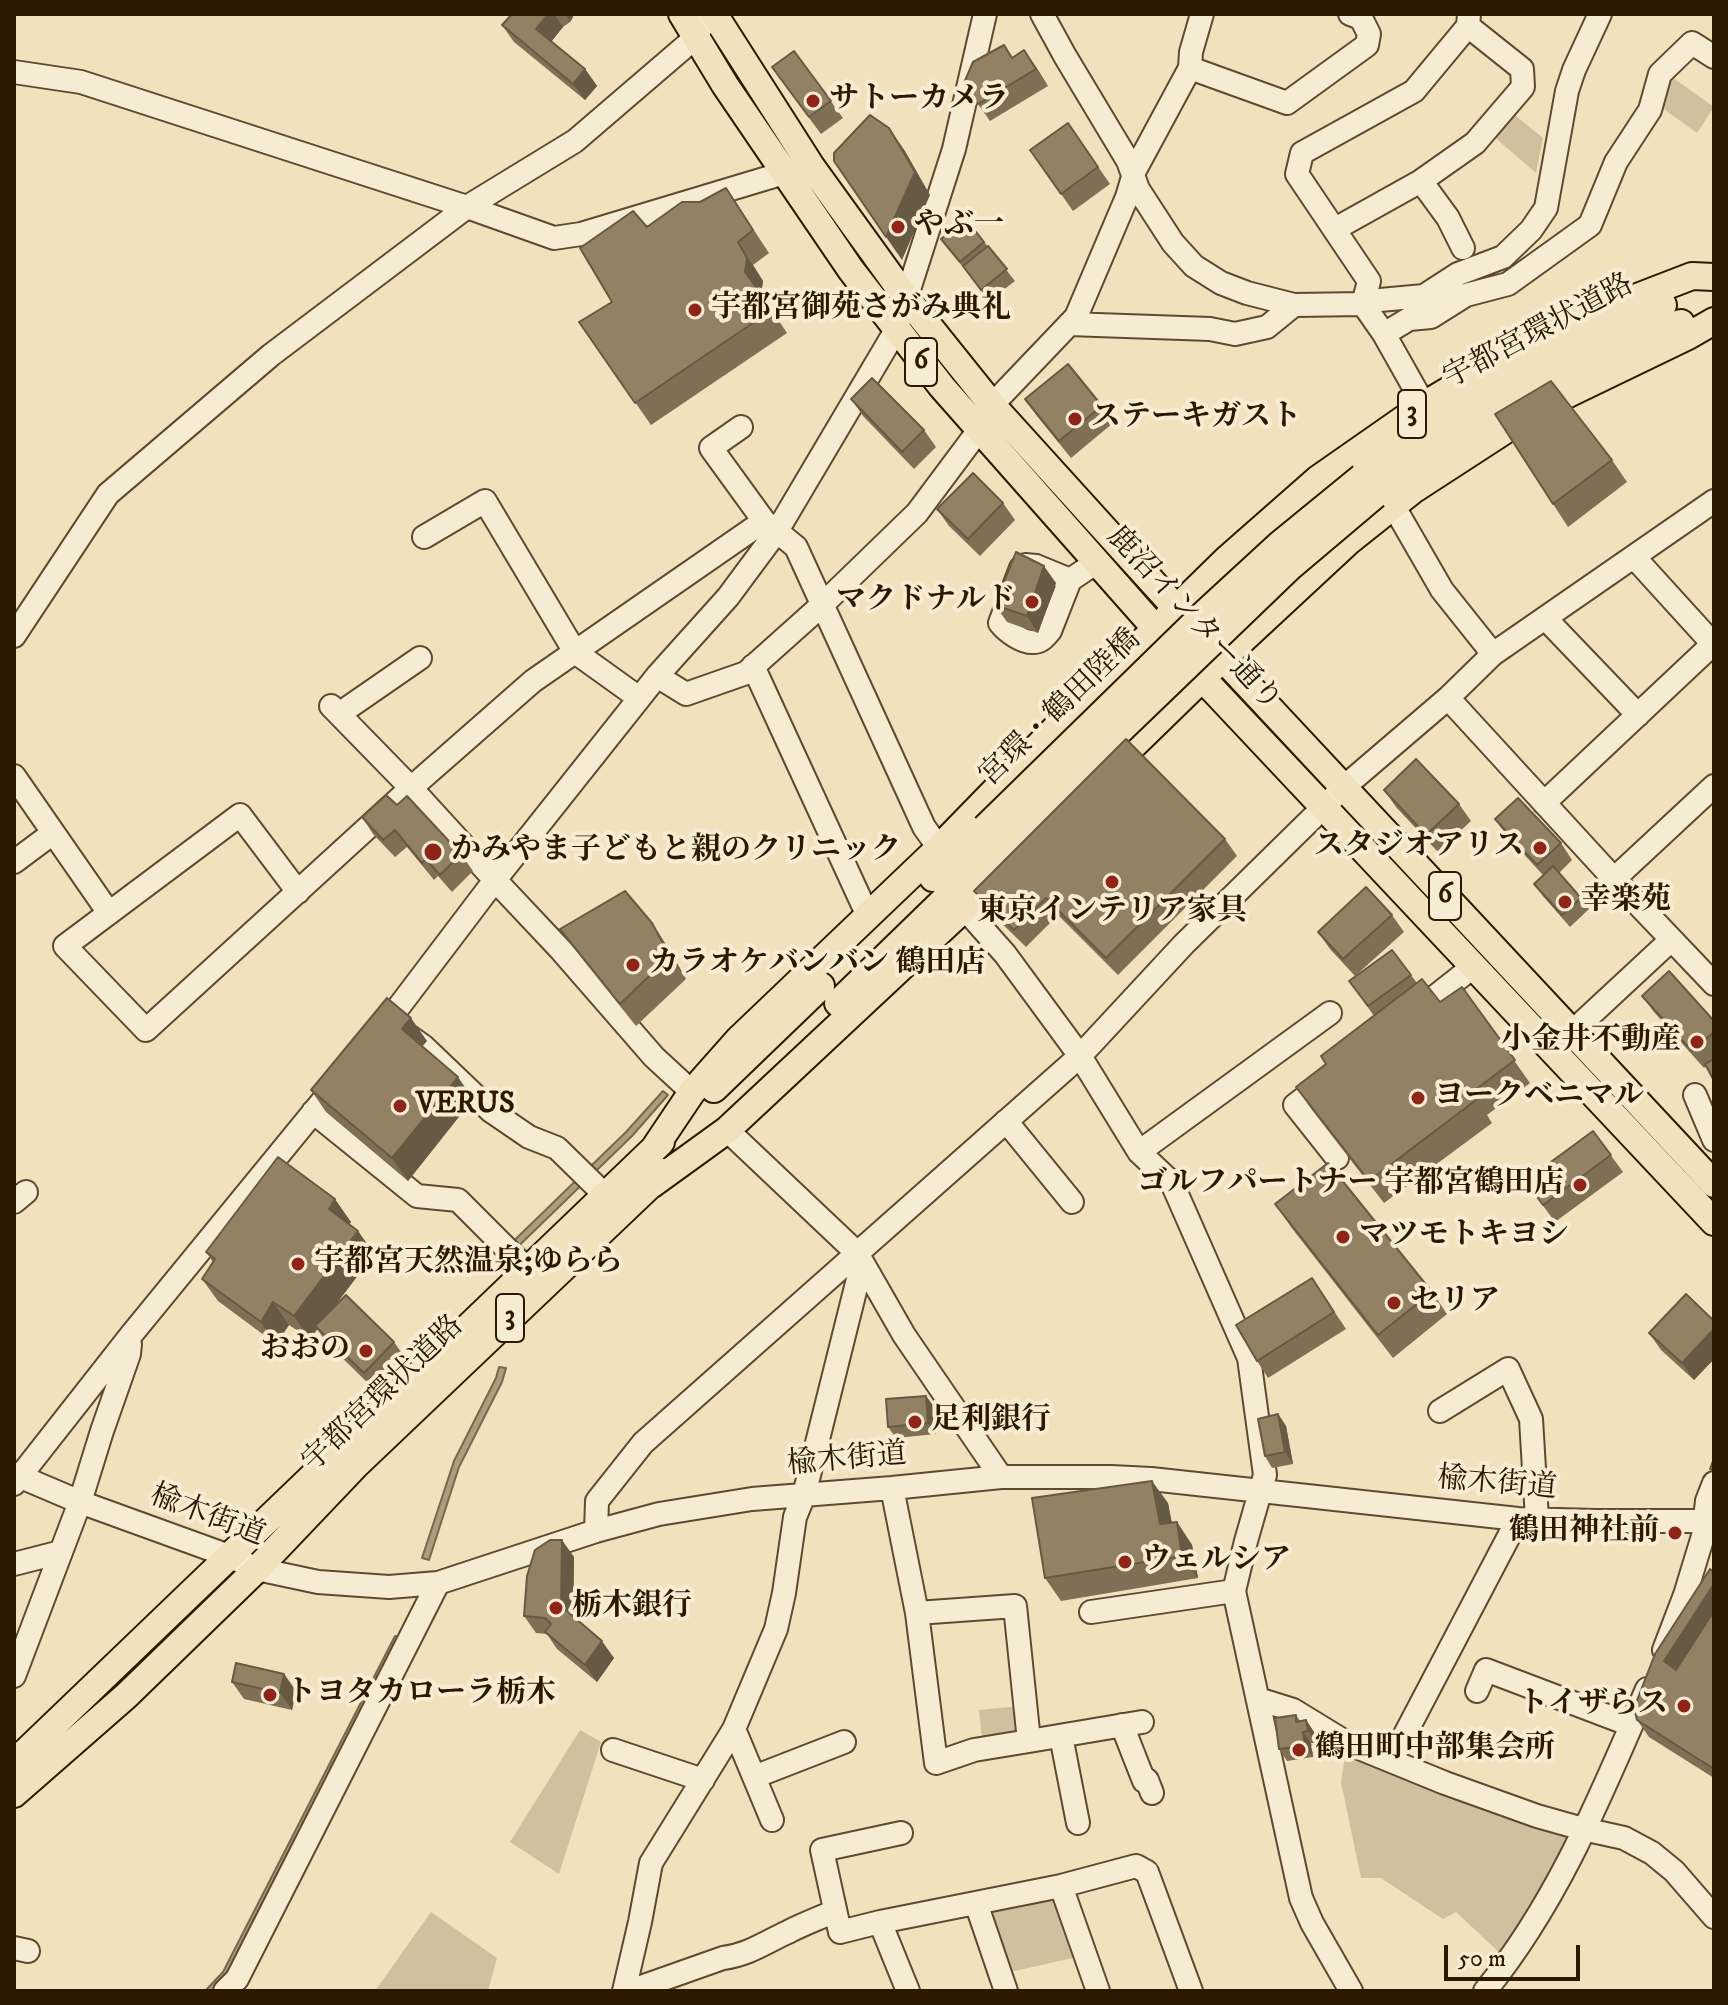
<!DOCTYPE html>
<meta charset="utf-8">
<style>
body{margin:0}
#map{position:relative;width:1728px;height:2005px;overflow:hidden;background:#f1e2bd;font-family:"IM FELL DW Pica",serif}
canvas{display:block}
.frame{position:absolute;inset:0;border:16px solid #2d1801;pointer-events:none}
.scale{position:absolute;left:1444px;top:1945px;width:136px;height:36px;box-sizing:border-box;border:4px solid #2d1801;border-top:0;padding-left:10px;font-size:24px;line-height:28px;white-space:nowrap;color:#2d1801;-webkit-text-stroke:6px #f6ecd4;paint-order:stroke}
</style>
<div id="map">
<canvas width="1728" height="2005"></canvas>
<div class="frame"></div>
<div class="scale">50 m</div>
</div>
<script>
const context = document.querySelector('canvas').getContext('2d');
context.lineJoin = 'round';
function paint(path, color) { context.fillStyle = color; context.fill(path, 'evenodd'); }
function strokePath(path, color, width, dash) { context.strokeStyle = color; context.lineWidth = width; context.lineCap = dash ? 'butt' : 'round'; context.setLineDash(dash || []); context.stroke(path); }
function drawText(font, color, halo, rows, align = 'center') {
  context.font = font + ' "IM FELL DW Pica","Noto Serif JP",serif'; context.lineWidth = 8; context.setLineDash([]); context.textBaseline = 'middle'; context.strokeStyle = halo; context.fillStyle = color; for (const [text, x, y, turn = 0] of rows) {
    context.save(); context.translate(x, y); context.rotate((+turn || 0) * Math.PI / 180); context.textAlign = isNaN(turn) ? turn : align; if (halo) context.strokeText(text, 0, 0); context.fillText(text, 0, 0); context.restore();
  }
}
paint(new Path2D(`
 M1669,75L1714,107L1697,133L1665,110L1661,101Z
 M1511,112L1543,138L1536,173L1492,135Z
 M1020,1706L1017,1735L982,1739L979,1710Z
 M580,1730L601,1742L559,1874L510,1842Z
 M1346,1751L1575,1834L1503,1956L1456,1912L1443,1919L1381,1878H1361L1341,1782Z
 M1050,1892L1073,1958L1010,1972L990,1906Z
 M431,1912L497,1958L488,1991H375Z`), '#d0c09d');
const water = new Path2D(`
 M663,1091L668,1095L632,1136L498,1266L494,1260L626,1132Z
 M499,1367L506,1368L502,1382L459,1467L429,1560L422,1558L454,1461L496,1378Z
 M395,1636L402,1639L232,1975L218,1991H205L223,1972Z`);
paint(water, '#ae9d7d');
strokePath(water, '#7a684b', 2);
const minor = new Path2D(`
 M1042,14L1065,56L1128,161L1138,189L1173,243L1194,266L1221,283L1247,293L1294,305L1363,304L1384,334L1424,405
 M1469,14L1468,26L1414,91L1302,153L1297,174L1369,281L1363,304L1380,300L1424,296L1458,274L1503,257L1531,230L1546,208L1567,91L1574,70L1600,14
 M1190,68L1287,103L1367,45L1369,34L1361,18L1350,14
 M14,72L81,82L467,207L554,238L581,234L784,173
 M1421,181L1448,218L1463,248
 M1335,229L1421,181L1475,143L1523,87L1522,69L1468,26
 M1069,324L1210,329L1235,334L1267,327L1294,305
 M1384,334L1409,319L1431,317L1466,295L1508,284L1590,225L1616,162L1650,110L1660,74L1692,43L1714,57
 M992,405L1076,317L1127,197L1135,170L1190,68L1191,52L1202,14
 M741,427L711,448L764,521L796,547L924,827L939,848
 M1393,505L1442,590L1493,654
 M424,537L485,501L575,652L639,698
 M1634,557L1714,645
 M1070,580L1036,566L1025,565L1021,568L1000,623C1007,632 1023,643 1034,642C1041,642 1046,636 1050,631L1070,580L1097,562
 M1546,619L1638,715
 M14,636L108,494L271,355L467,207L575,141L695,38L704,22
 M753,666L868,916
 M657,676L686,694L746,673L822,605L917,513L979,430
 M1448,698L1614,879L1714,984
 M331,706L411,788L495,880L560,949L654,1057L692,1092
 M339,714L420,658
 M14,776L109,913
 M1544,803L1713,644
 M14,862L53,833
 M1614,879L1714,786
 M298,892L240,815L65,946L146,1030L411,788L533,681L764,521
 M965,909L1005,954L1080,1056L1139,1152L1172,1183L1249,1358L1265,1475L1246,1541L1234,1591L1301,1898L1312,1923L1351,1991
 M1412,1015L1474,966
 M382,1029L495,880L657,676L728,597L777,531L896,330L954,149L985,14
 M399,1029L423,1046L491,1111L529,1137L557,1148L606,1196
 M1572,1032L1671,940
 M1328,1080L1295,1105L1337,1158
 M1695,1095L1714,1140
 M313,1112L417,1196L458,1200L528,1270
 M1006,1121L1072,1202
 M727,1130L857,1253L904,1335L1001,1477
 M1139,1152L1330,1013
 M14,1202L26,1192
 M1440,1411L1508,1369L1531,1419L1537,1519
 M14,1474L80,1502L229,1556L257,1569L318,1582L389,1587L438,1583L596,1531L659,1514L752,1499L892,1488L1001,1477H1111L1151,1479L1518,1519L1596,1521H1714
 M14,1484L131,1335L339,1081
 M892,1488L917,1613L936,1763L974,1750L1029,1741L1015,1606L917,1613
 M596,1531L597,1501L643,1443L1080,1056L1184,944L1344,787L1448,698L1493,654L1714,501
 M14,1564L61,1552
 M1091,1612L1234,1591
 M1664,1650L1685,1595L1703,1536L1707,1501L1714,1483
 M14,1676L80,1502L102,1431L129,1354L130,1344
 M1477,1691L1486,1670L1631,1725
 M1258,1699L1293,1710L1347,1743L1445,1783L1537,1816L1583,1829L1624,1838L1652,1853L1674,1871L1714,1917
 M1122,1725L1144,1781L1147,1780L1152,1793
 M734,1729L772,1820
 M1061,1736L1078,1823
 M1029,1741L1142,1722
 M613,1750L703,1780
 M1391,1761L1518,1519
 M754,1777L844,1742
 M901,1833L822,1850L840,1932L880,1922L1061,1886L1136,1866L1147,1872L1191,1991
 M1061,1886L1098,1991
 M976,1903L1006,1991
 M880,1922L908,1991
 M14,1948L28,1951
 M225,1991L237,1979L438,1583
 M624,1991L640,1922L651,1863L734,1729L776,1629L784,1593L795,1517L804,1495L862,1263
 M625,1991L641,1987L723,1958C748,1955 766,1942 788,1932C803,1924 820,1918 835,1911
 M1485,1991C1558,1902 1602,1793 1647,1689`);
const major = new Path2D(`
 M682,14L725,85L851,270L942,387L1156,629L1714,1222
 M714,14L811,166L907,299L992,405L1176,608L1714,1184
 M1362,477C1409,443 1458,408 1509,379C1559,352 1611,328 1663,305
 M1375,495L1425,458L1518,398L1617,346L1681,323
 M1108,770L1223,658L1349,541L1413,490L1527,416L1570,393L1688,336L1714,321
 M933,878L985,828
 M838,1003L1005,841
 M714,1089L821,986
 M651,1153L692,1092L739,1039L939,848L1091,692L1227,559L1318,479L1424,405L1505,357L1596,313L1692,276L1714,277
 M651,1185L727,1130L1002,873
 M14,1763L661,1142
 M14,1794L126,1696L257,1569L356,1465L664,1172`);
strokePath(minor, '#5e4a30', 26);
strokePath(major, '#2d1801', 30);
strokePath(minor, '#f6ecd4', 22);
strokePath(major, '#f1e2bd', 26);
const majorBridge = new Path2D(`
 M985,828L1205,613L1280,544L1362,477
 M1005,841L1291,566L1375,495`);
strokePath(majorBridge, '#2d1801', 30, []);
strokePath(majorBridge, '#f1e2bd', 26);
paint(new Path2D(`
 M512,14H572L573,17L570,22L563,27L551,41L585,69L597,86L585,100L514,42L502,25Z
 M794,51L843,118L821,134L784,84Z
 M1013,57L1036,67L1048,86L990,121L978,104Z
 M1068,123L1110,184L1073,211L1030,150Z
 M726,188L769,253L753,265L763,281L761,294L787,333L651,425L579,322L612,302L700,202Z
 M966,219L1015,281L989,301L941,239Z
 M851,399L924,430L936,447L914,469L863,416Z
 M1025,399L1102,406L1113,423L1071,458L1037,416Z
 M1612,460L1627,482L1568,527L1553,504Z
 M1003,503L1015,520L980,556L949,526L937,509Z
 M1056,583L1038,633L1007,622L995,605Z
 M1384,790L1459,804L1471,821L1438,852L1396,807Z
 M397,805L461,854L473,871L452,892L438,876L434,880L407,847L395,857L373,834L362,817Z
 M1495,819L1561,843L1572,860L1559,873L1581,898L1589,909L1570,927L1542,895L1534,884L1543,875L1507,836Z
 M1225,839L1237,856L1118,975L1058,915L1026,947L986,908L974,891Z
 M1392,915L1404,932L1355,976L1330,949L1318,932Z
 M560,929L667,946L686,979L636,1026L576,951Z
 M1392,950L1417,983L1440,1002L1462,987L1530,1083L1487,1115L1492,1123L1384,1203L1312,1110L1296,1087L1326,1064L1374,1016L1349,981Z
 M1642,996L1714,1021V1081L1706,1066L1704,1068L1654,1012Z
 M427,1041L422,1046L473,1099L408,1181L326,1112L311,1090Z
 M1593,1131L1623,1172L1555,1222L1525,1181Z
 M1275,1204L1432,1292L1447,1314L1393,1358L1291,1227Z
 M351,1222L349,1224L358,1231L374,1254L333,1308L394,1342L406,1359L375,1390L327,1343L317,1329L310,1339L289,1325L276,1344L218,1301L202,1279L213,1262L206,1252Z
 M1312,1278L1346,1329L1268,1378L1257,1361Z
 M1714,1321V1359L1694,1380L1661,1350L1649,1333Z
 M926,1396L934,1407L936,1434L896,1438L888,1427Z
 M1278,1414L1286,1426L1293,1464L1272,1468L1265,1456Z
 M1168,1503L1172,1523L1177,1522L1192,1545L1198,1578L1061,1601L1045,1578Z
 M574,1557L573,1616L614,1658L597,1682L557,1649L547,1634L536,1633L524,1616Z
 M1714,1572V1778L1649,1737L1637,1720Z
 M284,1674L296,1691L292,1710L244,1699L232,1682Z
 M1296,1715L1300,1721L1306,1720L1314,1732L1316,1743H1311L1313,1757L1287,1761L1279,1749Z`), '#7e6f55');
paint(new Path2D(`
 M548,14H554L563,27L548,46L536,29Z
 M565,14H572L573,17L570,22Z
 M1024,50L1036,67L1048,86L1036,69Z
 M585,69L597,86L585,100L573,84Z
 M889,128L905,151L930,195L902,260L886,237Z
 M738,242L763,281L761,294L745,272Z
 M1044,566L1056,583L1038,633L1027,616Z
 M652,923L667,946L686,979L670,956Z
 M411,1018L427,1041L418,1051L402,1029Z
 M458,1077L473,1099L408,1181L392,1158Z
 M335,1199L351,1222L344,1231L329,1209Z
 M358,1231L374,1254L310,1339L294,1316Z
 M273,1302L289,1325L276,1344L261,1322Z
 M1714,1329V1359L1694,1380L1682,1363Z
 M926,1396L934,1407L936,1434L928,1423Z
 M1278,1414L1286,1426L1293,1464L1285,1452Z
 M1152,1481L1168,1503L1176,1547L1160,1524Z
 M1177,1522L1192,1545L1198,1578L1182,1556Z
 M562,1540L574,1557L573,1623L561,1606Z
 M1714,1584V1619L1676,1678L1664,1661Z
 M602,1641L614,1658L597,1682L585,1665Z
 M284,1674L296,1691L292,1710L280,1693Z
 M1306,1720L1314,1732L1316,1743L1308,1731Z
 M1303,1732L1311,1743L1313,1757L1305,1746Z`), '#675a45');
const building = new Path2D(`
 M512,14H548L536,29L585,69L573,84L502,25Z
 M1004,45L1012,58L1024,50L1036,69L978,104L964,83L973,62Z
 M794,51L831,101L809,117L772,67Z
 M870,115L889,128L915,172L886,237L834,161V153Z
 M1068,123L1098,167L1061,194L1030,150Z
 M726,188L753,230L738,242L747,258L745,272L772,310L635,403L579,322L612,302L580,248L633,211L647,227L682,202H700Z
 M966,219L984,242L960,262L941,239Z
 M988,246L1007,269L981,290L963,266Z
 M1068,364L1102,406L1059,441L1025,399Z
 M872,378L924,430L902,452L851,399Z
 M1551,381L1612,460L1553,504L1495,414Z
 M973,473L1003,503L968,539L937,509Z
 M1016,552L1044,566L1027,616L995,605Z
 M1126,739L1225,839L1106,958L1046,898L1014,930L974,891Z
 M1416,759L1459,804L1426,835L1384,790Z
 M386,795L397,805L407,796L461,854L440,875L426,859L422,863L395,830L383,840L362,817Z
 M1518,798L1561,843L1537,865L1495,819Z
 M1553,866L1581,898L1562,915L1534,884Z
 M1366,887L1392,915L1343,959L1318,932Z
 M625,891L652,923L670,956L620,1004L560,929Z
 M1392,950L1411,975L1368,1006L1349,981Z
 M1669,971L1714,1021V1032L1692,1051L1642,996Z
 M1422,979L1440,1002L1462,987L1515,1060L1471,1093L1476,1100L1369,1181L1296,1087L1326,1064L1321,1056Z
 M387,998L411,1018L402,1029L458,1077L392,1158L311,1090Z
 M1714,1059V1079H1713L1705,1064Z
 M1593,1131L1611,1155L1543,1205L1525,1181Z
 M278,1157L335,1199L329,1209L358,1231L294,1316L273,1302L261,1322L202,1279L215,1259L206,1252Z
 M1328,1163L1432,1292L1378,1335L1275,1204Z
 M1312,1278L1334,1312L1257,1361L1236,1325Z
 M1686,1294L1714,1321V1329L1682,1363L1649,1333Z
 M346,1295L394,1342L364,1373L315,1326Z
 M926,1396L928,1423L888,1427L886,1399Z
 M1278,1414L1285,1452L1265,1456L1258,1419Z
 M1714,1458V1470L1710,1469Z
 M1152,1481L1160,1524L1177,1522L1182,1556L1045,1578L1032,1498Z
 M550,1540H562L561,1606L602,1641L585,1665L545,1632L551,1624L545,1618L524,1616L527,1576L535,1550Z
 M1710,1569L1714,1572V1584L1664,1661L1676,1670L1714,1611V1769L1637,1720L1634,1708L1655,1654Z
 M236,1663L284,1674L280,1693L232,1682Z
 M1296,1715V1722L1306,1720L1308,1731L1303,1732L1305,1746L1279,1749L1275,1718Z`);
paint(building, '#938163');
strokePath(building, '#675a45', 2);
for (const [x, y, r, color] of [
 [813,101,8,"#8f2418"],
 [898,227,8,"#8f2418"],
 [695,310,8,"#8f2418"],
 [1075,419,8,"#8f2418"],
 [1032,602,8,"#8f2418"],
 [1540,848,8,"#8f2418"],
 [433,852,10,"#8f2418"],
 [1112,882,8,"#8f2418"],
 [1565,902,8,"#8f2418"],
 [633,965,8,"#8f2418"],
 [1697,1042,8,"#8f2418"],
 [1418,1098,8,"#8f2418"],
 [400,1106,8,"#8f2418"],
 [1580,1185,8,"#8f2418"],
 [1343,1237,8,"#8f2418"],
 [298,1264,8,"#8f2418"],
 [1394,1303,8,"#8f2418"],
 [366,1351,8,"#8f2418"],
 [915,1422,8,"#8f2418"],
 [1675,1533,8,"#8f2418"],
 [1125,1562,8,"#8f2418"],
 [556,1608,8,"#8f2418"],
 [270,1695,8,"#8f2418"],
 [1684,1706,8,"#8f2418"],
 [1299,1750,8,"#8f2418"]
]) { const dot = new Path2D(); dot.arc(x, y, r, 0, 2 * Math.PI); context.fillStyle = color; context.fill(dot); strokePath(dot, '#f6ecd4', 3); }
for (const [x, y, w] of [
 [921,362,32],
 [1412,414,28],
 [1445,896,32],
 [510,1318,28]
]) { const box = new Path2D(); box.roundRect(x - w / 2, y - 24, w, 48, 6); context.fillStyle = '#f6ecd4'; context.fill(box); strokePath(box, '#2d1801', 2); }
drawText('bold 28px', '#2d1801', null, [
 ["6",921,362],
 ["3",1412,414],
 ["6",1445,896],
 ["3",510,1318]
]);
drawText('bold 30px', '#2d1801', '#f6ecd4', [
 ["サトーカメラ",829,101],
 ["やぶ一",914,227],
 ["宇都宮御苑さがみ典礼",711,310],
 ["ステーキガスト",1091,419],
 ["マクドナルド",1016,602,"right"],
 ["スタジオアリス",1524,848,"right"],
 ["かみやま子どもと親のクリニック",451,852],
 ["幸楽苑",1581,902],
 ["東京インテリア家具",1112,913,"center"],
 ["カラオケバンバン 鶴田店",649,965],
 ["小金井不動産",1681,1042,"right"],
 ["ヨークベニマル",1434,1098],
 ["VERUS",416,1106],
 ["ゴルフパートナー 宇都宮鶴田店",1564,1185,"right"],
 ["マツモトキヨシ",1359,1237],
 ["宇都宮天然温泉;ゆらら",314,1264],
 ["セリア",1410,1303],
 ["おおの",350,1351,"right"],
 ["足利銀行",931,1422],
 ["鶴田神社前",1659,1533,"right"],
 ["ウェルシア",1141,1562],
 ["栃木銀行",572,1608],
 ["トヨタカローラ栃木",286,1695],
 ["トイザらス",1668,1706,"right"],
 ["鶴田町中部集会所",1315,1750]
], 'left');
drawText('30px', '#2d1801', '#f6ecd4', [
 ["宇都宮環状道路",1539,333,-28],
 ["鹿沼インター通り",1193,620,47],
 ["宮環・鶴田陸橋",1061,709,-44],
 ["宇都宮環状道路",384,1395,-44],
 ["楡木街道",847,1461,-5],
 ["楡木街道",1497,1485,5],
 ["楡木街道",207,1517,21]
]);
</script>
